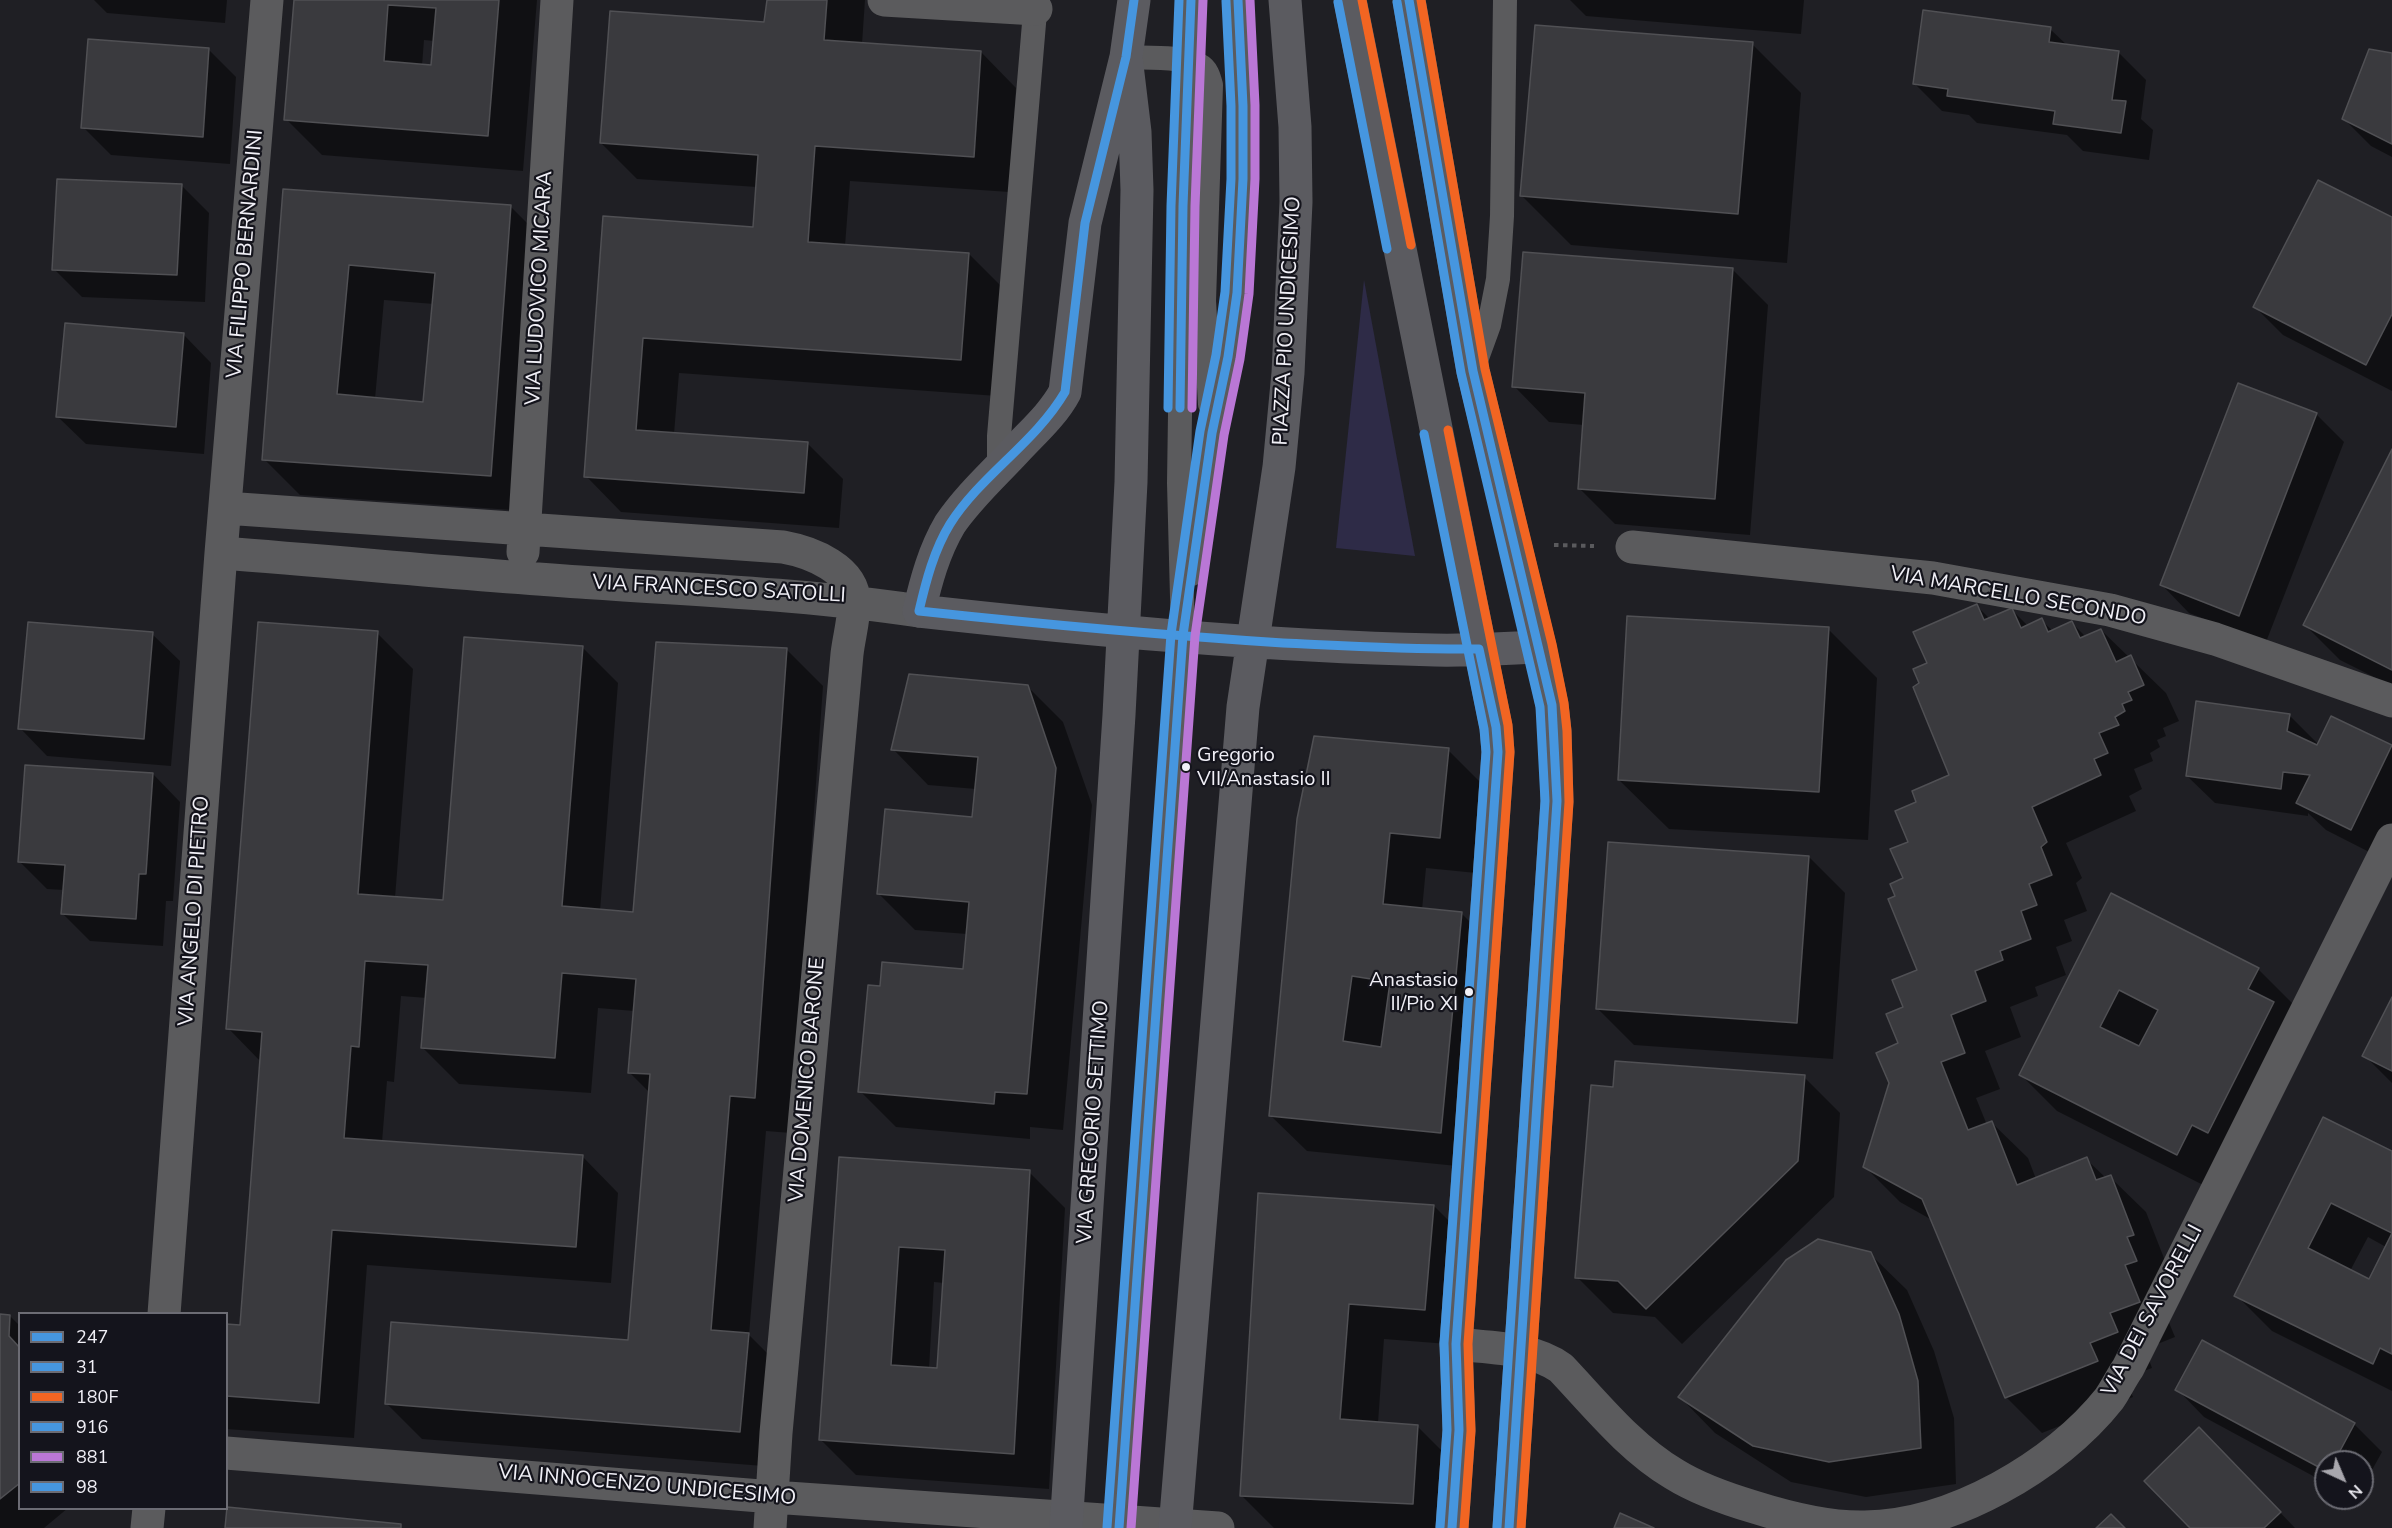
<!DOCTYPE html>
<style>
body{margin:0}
#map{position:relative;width:2392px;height:1528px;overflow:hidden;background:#1f1f24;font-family:"Nunito Sans",sans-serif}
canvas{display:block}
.legend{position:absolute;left:18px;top:1312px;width:210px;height:198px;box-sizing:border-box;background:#14141c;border:2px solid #6c6c74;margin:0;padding:8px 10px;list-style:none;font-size:18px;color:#f1f0f7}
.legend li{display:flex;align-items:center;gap:12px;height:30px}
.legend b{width:30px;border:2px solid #6c6c74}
.north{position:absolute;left:2314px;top:1450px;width:60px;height:60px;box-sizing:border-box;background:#14141c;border:2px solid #6c6c74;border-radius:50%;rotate:136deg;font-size:16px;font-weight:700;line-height:24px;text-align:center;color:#f1f0f7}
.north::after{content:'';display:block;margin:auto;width:21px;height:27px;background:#a8a7ad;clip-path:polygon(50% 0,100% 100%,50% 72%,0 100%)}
</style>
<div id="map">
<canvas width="2392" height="1528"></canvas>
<ul class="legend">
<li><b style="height:8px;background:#4696df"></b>247</li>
<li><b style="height:8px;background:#4696df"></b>31</li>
<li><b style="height:8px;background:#f26522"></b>180F</li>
<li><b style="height:8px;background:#4696df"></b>916</li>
<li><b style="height:8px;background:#ba77d6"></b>881</li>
<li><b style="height:8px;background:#4696df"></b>98</li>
</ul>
<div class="north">N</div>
</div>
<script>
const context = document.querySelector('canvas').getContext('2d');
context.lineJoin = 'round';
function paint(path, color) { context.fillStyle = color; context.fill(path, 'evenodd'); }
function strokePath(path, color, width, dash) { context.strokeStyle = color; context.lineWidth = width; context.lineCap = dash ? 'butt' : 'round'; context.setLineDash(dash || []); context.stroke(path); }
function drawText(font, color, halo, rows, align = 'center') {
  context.font = font + ' "Nunito Sans",sans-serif'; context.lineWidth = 4.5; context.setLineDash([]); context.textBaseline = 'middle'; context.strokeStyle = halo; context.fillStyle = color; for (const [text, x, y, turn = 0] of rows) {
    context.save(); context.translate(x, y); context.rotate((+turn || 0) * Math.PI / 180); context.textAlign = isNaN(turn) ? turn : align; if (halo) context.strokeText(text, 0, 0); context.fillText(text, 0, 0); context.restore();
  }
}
paint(new Path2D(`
 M1364,280L1415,556L1336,548Z`), '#2e2b47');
paint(new Path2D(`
 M94,0H227L225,23L107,13Z
 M295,0H537L523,171L322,155L286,119ZM424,40L434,41L432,67L422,66Z
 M769,0H865L862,44L981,52L1016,88L1009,192L850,181L845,246L969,254L1005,290L997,396L679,373L674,434L807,443L843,479L839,528L621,512L586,476L605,218L754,228L757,187L637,179L601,143L766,23Z
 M1570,0H1804L1801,34L1586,16Z
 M2050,29L2068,46L2119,53L2146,80L2141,119L2153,130L2149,160L2083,151L2067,135L1977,123L1969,115L1942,111L1914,83Z
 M1752,44L1801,93L1787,263L1571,245L1522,196Z
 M208,49L236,77L230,164L111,155L83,127Z
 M2392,54V157L2371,146L2344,119Z
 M181,185L209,213L205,302L82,297L54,269Z
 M284,190L511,207L547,243L526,511L300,495L264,459ZM384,300L434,304L425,403L375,399Z
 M2392,219V391L2283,335L2255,307Z
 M1732,269L1768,305L1750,535L1615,524L1579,488L1584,425L1549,422L1514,386Z
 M184,335L211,363L204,454L86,444L58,417Z
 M2316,414L2344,442L2266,642L2189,613L2162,585Z
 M2392,452V686L2340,660L2304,624Z
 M1977,606L1990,619L2012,610L2028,626L2041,620L2053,631L2072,623L2086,637L2101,630L2166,693L2179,721L2163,728L2166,736L2157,740L2160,747L2150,753L2153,761L2134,769L2142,789L2129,796L2136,811L2066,843L2082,878L2076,883L2087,911L2064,920L2072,941L2056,947L2066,975L2035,987L2038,996L2010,1007L2021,1037L1985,1051L2000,1089L1976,1098L1987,1125L1992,1123L2028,1158L2036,1179L2086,1159L2106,1178L2110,1177L2146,1212L2169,1271L2160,1301L2175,1337L2145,1349L2152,1368L2125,1378L2133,1397L2042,1433L2006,1397L1932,1220L1900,1202L1864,1166L1890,1082L1919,971L1897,897L1904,879L1918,803L1951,776L1921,684L1929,664Z
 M1828,629L1877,678L1868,840L1669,829L1619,780Z
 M377,633L413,669L395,898L445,902L583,648L618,683L600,911L634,913L787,650L823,686L791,1133L766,1131L749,1335L784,1370L776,1467L422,1439L386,1403L630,1342L650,1093L629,1072L634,1011L598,1008L591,1093L459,1084L423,1048L427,998L401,996L394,1082L387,1081L382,1142L583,1157L618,1193L611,1283L367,1265L354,1438L226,1429V1326L241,1327L261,1062L228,1028Z
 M152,634L180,661L171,766L47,756L20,728Z
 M1027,686L1063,722L1092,805L1063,1130L1030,1127V1139L896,1127L860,1091L881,988L964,970L967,934L915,930L879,894L973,818L976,789L928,785L893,749Z
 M2289,715L2317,743L2316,750L2332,718L2392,747V831L2379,857L2326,830L2308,813V816L2215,803L2187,776Z
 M1448,750L1484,786L1476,873L1426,868L1422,910L1461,913L1497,949L1477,1168L1307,1151L1271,1116L1299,819Z
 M153,774L180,802L173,901H166L163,946L90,941L63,914L64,890L47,889L19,861Z
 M1809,857L1845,893L1833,1059L1634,1045L1598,1009Z
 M2111,895L2258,969L2294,1005L2213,1190L2057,1111L2021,1075Z
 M2392,1001V1083L2364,1055Z
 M1804,1077L1840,1113L1834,1197L1682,1344L1655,1317L1613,1313L1577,1277L1614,1089Z
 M2324,1119L2392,1153V1391L2272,1331L2236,1295ZM2368,1237L2386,1247L2370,1281L2350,1271Z
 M840,1159L1029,1172L1065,1208L1049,1489L856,1475L820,1439ZM934,1282L944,1283L938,1370L929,1369Z
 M1259,1194L1434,1206L1470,1242L1461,1345L1384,1339L1378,1423L1417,1426L1453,1462L1449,1528H1274L1241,1495Z
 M1870,1254L1907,1290L1934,1351L1954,1418L1956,1484L1866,1497L1791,1482L1715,1433L1680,1397Z
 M0,1316H10L20,1326V1508H68L44,1528H0Z
 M2177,1389L2354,1424L2382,1452L2362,1488V1462H2326V1483L2204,1417Z
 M2227,1457L2295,1528H2192Z`), '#0007');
const building = new Path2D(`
 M294,0H499L488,136L284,120ZM388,5L436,8L431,65L384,61Z
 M767,0H827L824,40L981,51L974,157L815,146L808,242L969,253L961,360L643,338L636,430L808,442L804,493L584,477L603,216L753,227L758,155L600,143L610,11L764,22Z
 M1923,10L2051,27L2049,42L2119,51L2112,100L2126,101L2121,133L2053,124L2055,111L1947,96L1948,89L1913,84Z
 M1535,25L1753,42L1738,214L1520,196Z
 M88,39L209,48L203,137L81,128Z
 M2369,49L2392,53V144L2342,119Z
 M57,179L182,184L177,275L52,270Z
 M2318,180L2392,217V314L2366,365L2253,307Z
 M283,189L511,205L491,476L262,460ZM349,265L435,273L423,402L337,394Z
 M1523,252L1733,268L1715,499L1578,489L1585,393L1512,387Z
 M65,323L184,333L176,427L56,417Z
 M2238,383L2317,413L2239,616L2160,585Z
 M2392,449V670L2303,625Z
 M1977,604L1984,620L2012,608L2021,628L2042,618L2048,632L2072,621L2080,638L2101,629L2116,662L2131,655L2144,685L2128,692L2132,700L2122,704L2125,711L2115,717L2119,725L2099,733L2108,753L2094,759L2101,775L2032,807L2047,842L2041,847L2052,875L2029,884L2037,905L2021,911L2031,939L2000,951L2003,960L1975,971L1986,1001L1951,1015L1965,1053L1941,1062L1968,1130L1992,1121L2017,1185L2087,1157L2096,1180L2111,1175L2134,1235L2127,1237L2137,1261L2125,1265L2140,1302L2110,1313L2118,1332L2090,1343L2098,1361L2005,1398L1922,1199L1863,1167L1889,1083L1876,1053L1898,1043L1886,1014L1903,1007L1892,980L1917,970L1888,899L1895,896L1890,884L1903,878L1890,849L1908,842L1895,811L1916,802L1912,791L1949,775L1913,687L1919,683L1913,669L1927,663L1913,632Z
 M1627,616L1829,627L1819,792L1618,780Z
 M28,622L153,632L144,739L18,729Z
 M258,622L378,631L358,894L443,900L464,637L583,646L562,906L633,912L656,642L787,648L755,1098L730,1096L711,1330L749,1333L740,1432L385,1404L391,1322L628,1340L650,1074L628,1073L636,979L562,973L555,1058L421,1048L428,965L365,961L359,1047L351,1046L344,1138L583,1155L576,1247L332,1230L319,1403L226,1396V1324L240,1325L262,1032L226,1029Z
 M909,674L1028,685L1056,768L1027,1094L995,1092L994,1104L858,1092L868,985L880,986L882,962L963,969L969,902L877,894L885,809L972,817L978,757L891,750Z
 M2196,701L2290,714L2287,731L2317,745L2331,716L2392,745L2351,830L2296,803L2310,775L2283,772L2281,789L2186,776Z
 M1314,736L1449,748L1440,838L1390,833L1383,904L1462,912L1441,1133L1269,1116L1297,819ZM1352,976L1390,982L1381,1047L1343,1041Z
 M25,765L153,773L146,874H139L136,919L61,914L65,865L18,862Z
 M1608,842L1809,856L1797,1023L1596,1009Z
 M2111,893L2259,968L2248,989L2274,1002L2208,1133L2192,1125L2177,1155L2019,1075ZM2119,990L2158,1010L2139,1046L2100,1027Z
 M2392,997V1071L2362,1056Z
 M1615,1061L1805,1075L1798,1161L1646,1309L1618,1281L1575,1278L1591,1085L1613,1087Z
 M2323,1117L2392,1151V1354L2380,1348L2373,1364L2234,1296ZM2331,1203L2392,1233L2369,1279L2308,1248Z
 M839,1157L1030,1170L1014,1454L819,1440ZM899,1247L945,1250L937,1368L891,1365Z
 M1258,1193L1434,1205L1425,1310L1349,1304L1340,1419L1418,1425L1413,1504L1240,1496Z
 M1818,1239L1871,1252L1899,1314L1918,1381L1921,1448L1829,1462L1753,1446L1678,1397L1786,1260Z
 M0,1314L10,1315L9,1336L20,1348V1483L0,1499Z
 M2202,1340L2355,1423L2334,1462H2326V1471L2175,1390Z
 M2199,1427L2281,1512L2264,1528H2190L2144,1481Z
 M227,1507L401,1524V1528H225Z
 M1620,1513L1654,1528H1614Z
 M2111,1514L2125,1528H2096Z`);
paint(building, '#3a3a3e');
strokePath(building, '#505054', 1.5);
strokePath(new Path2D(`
 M1554,545L1594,546`), '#5a5a5d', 4, [4.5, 4.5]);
strokePath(new Path2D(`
 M1126,57C1145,58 1184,56 1199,65C1207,69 1209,77 1211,85L1204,301L1210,404
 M1473,369L1489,325L1498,279L1502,216L1505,0
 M999,468V436L1036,0
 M1192,574L1212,433L1228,357L1237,293L1243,179V106L1238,0
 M1119,1528L1146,1174L1183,635L1179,483L1183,206L1191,0`), '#5b5b5d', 24);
strokePath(new Path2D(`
 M884,0L1036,9
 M225,508L783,547C811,552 855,569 854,603C854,620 849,637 847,654L776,1433L770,1528
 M1632,547L1933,578L2110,610L2215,639L2392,701
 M523,552L557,0
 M221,553C341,562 460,574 580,582C693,590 807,594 919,611
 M164,1314L221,553L267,0
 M1456,1344C1491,1348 1532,1347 1561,1368C1596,1405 1630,1448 1674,1474C1698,1489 1727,1499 1754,1507C1789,1518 1828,1528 1865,1527C1952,1526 2056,1466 2109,1399C2116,1389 2121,1378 2128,1368L2392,840
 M226,1453L773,1497L1218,1528
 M147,1528L149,1508`), '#5b5b5d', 33);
strokePath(new Path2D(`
 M1134,0L1126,57L1085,223L1065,392C1054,413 1034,431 1018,448C995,473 969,496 950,524C934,551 926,581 919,611C1090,630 1263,646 1435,650C1470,651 1505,648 1540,647
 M1350,0L1496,727L1498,752L1456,1344L1459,1430L1452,1528
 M1409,0L1473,371L1540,647L1552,705L1555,731L1557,801L1509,1528
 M1066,1528L1119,715L1131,482L1137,190L1135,132L1126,57
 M1175,1528L1243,707L1279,467L1288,373L1296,202L1295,127L1285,0`), '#5b5b60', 33);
strokePath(new Path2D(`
 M1134,0L1126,57L1085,223L1065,392C1035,443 981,475 950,524C934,550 926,581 919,611C1040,624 1161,635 1283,643C1348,646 1414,650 1479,649L1496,727L1498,752L1456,1344L1459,1430L1452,1528
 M1409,0L1473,371L1552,705L1557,801L1509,1528`), '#4696df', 9);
strokePath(new Path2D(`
 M1338,2L1387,249
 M1397,2L1461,373L1540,707L1545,801L1497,1527
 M1424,434L1484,729L1486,752L1444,1343L1447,1430L1440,1527`), '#4696df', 9);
strokePath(new Path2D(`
 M1362,0L1411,245
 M1421,0L1485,369L1552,644L1564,703L1567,731L1569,802L1521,1528
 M1448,430L1508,725L1510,752L1468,1344L1471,1431L1464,1528`), '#f26522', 9);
strokePath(new Path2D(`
 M1180,408L1183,206L1191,0
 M1119,1528L1183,635L1212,433L1228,357L1237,293L1243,179V106L1238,0`), '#4696df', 9);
strokePath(new Path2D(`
 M1192,408L1195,206L1203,0
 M1131,1528L1195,636L1224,435L1240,359L1249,294L1255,179V105L1250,0`), '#ba77d6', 9);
strokePath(new Path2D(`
 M1168,408L1171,206L1179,0
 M1107,1527L1171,634L1200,431L1216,355L1225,292L1231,179V106L1226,1`), '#4696df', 9);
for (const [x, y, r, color] of [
 [1186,767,5,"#f1f0f7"],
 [1469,992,5,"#f1f0f7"]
]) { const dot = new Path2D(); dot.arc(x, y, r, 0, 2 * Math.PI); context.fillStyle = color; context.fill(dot); strokePath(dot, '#14141c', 2); }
drawText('20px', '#f1f0f7', '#14141c', [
 ["Gregorio",1197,756],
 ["VII/Anastasio II",1197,780],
 ["Anastasio",1458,981,"right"],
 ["II/Pio XI",1458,1005,"right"]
], 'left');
drawText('21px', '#f1f0f7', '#14141c', [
 ["VIA FILIPPO BERNARDINI",246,254,-85],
 ["VIA LUDOVICO MICARA",540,288,-87],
 ["PIAZZA PIO UNDICESIMO",1288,321,-87],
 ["VIA FRANCESCO SATOLLI",719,590,3],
 ["VIA MARCELLO SECONDO",2018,597,10],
 ["VIA ANGELO DI PIETRO",195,911,-86],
 ["VIA DOMENICO BARONE",808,1080,-85],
 ["VIA GREGORIO SETTIMO",1094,1122,-86],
 ["VIA DEI SAVORELLI",2153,1311,-62],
 ["VIA INNOCENZO UNDICESIMO",647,1486,5]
]);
</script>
